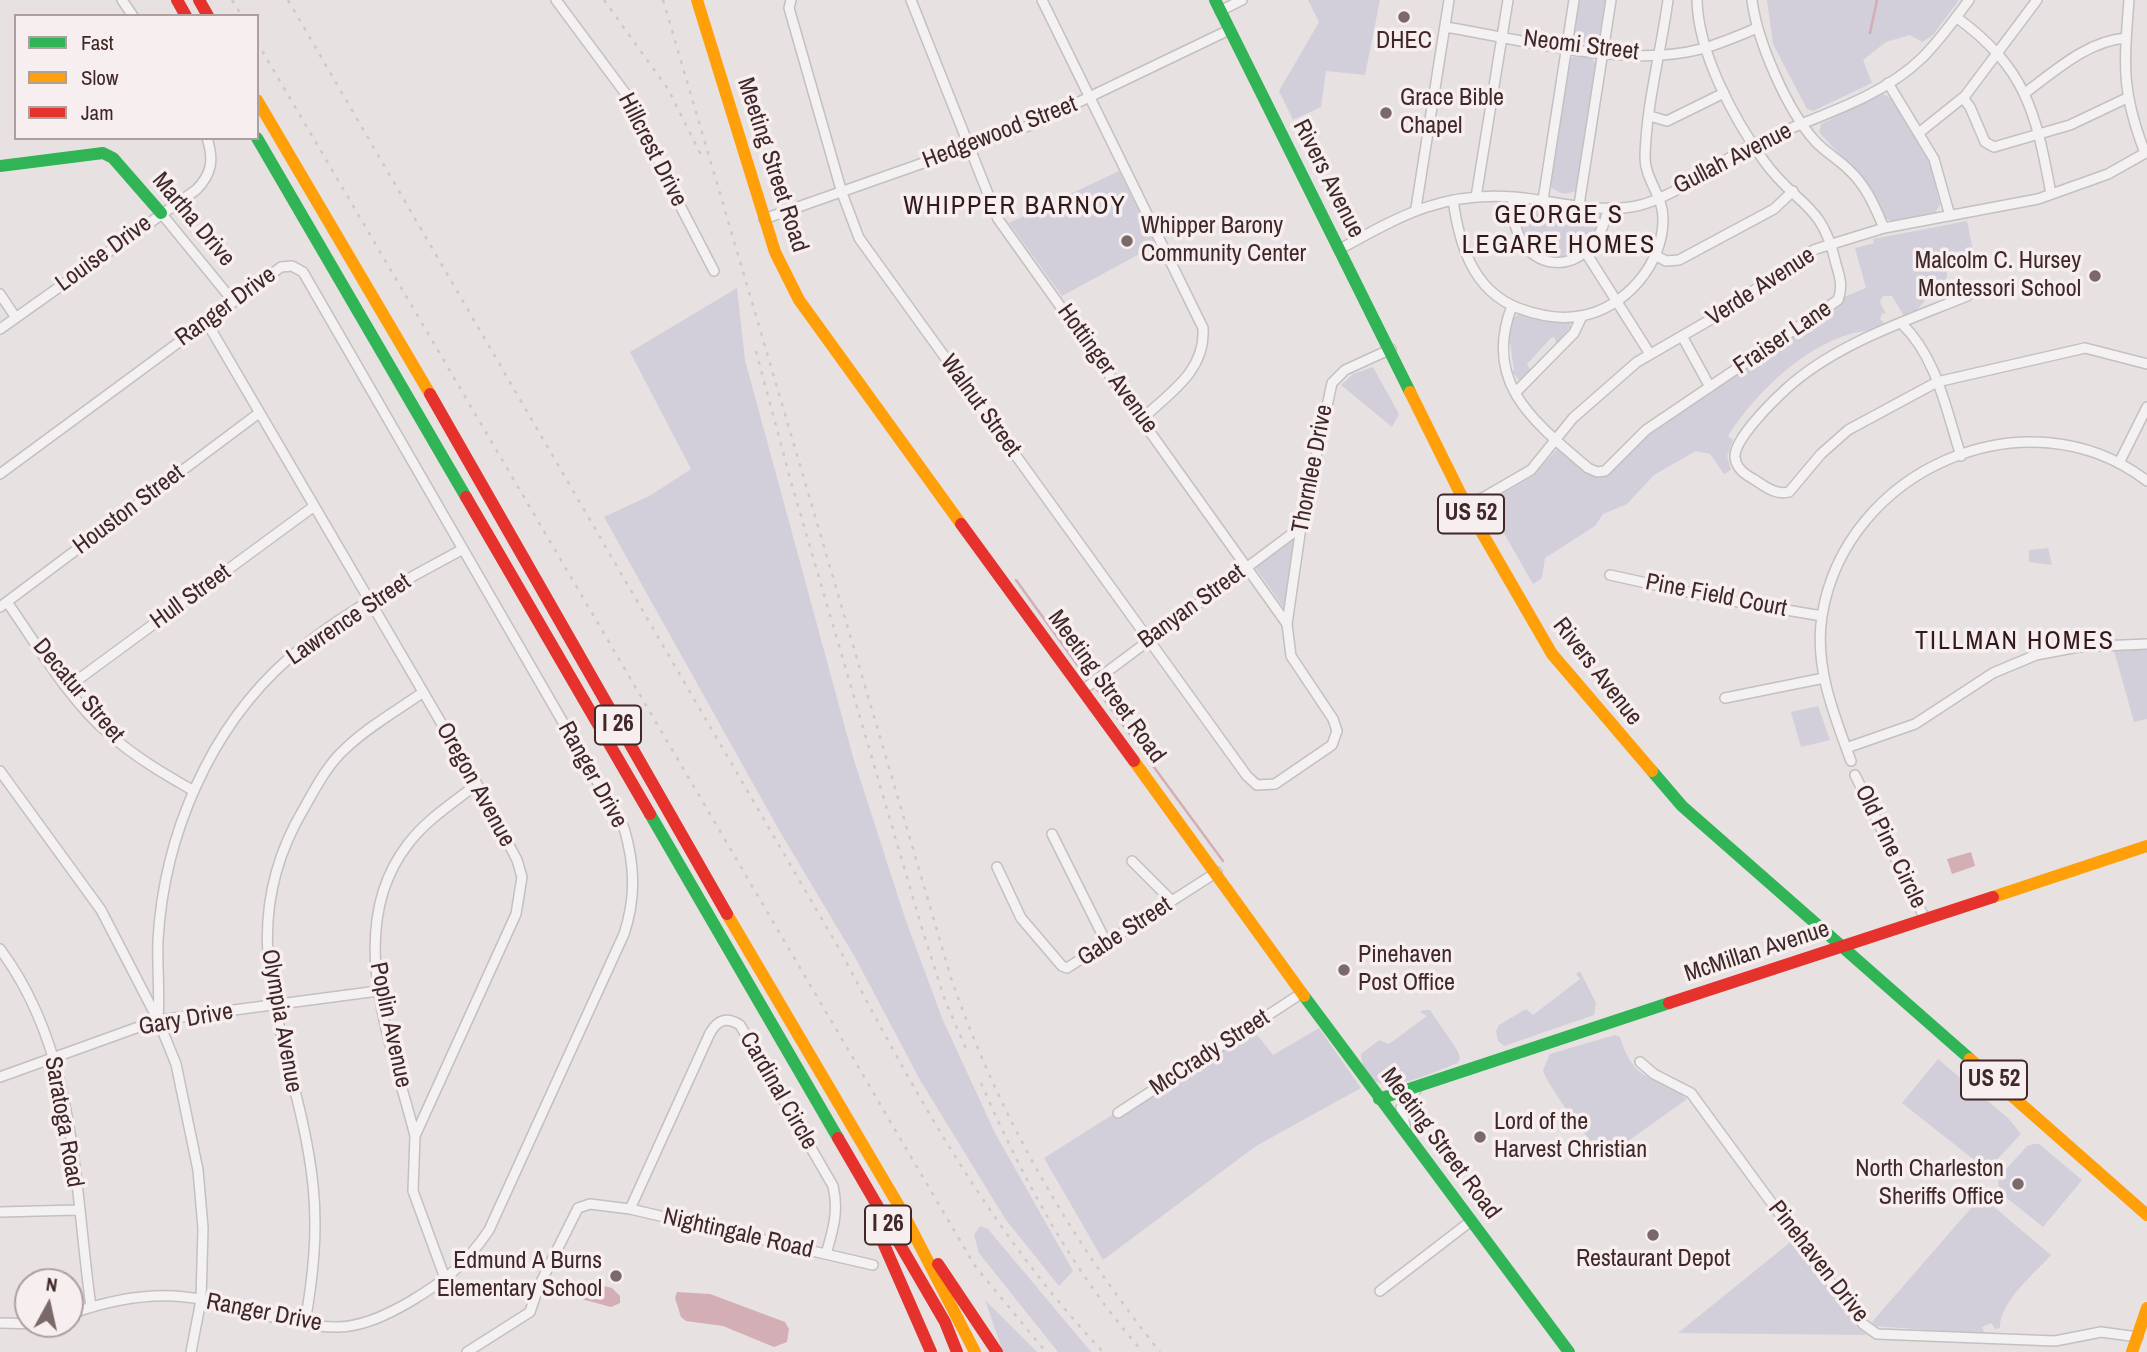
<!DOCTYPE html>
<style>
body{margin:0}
#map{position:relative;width:2147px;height:1352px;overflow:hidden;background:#e7e1e2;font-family:"Archivo Narrow",sans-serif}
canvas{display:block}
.legend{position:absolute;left:14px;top:14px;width:245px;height:126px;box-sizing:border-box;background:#f7efef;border:2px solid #ae9f9f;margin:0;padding:9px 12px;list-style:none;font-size:21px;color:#412728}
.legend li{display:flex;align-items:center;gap:14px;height:35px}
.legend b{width:35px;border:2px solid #ae9f9f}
.north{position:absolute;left:14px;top:1268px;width:70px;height:70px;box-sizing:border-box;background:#f7efef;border:2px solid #ae9f9f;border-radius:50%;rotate:8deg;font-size:19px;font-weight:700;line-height:28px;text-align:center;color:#412728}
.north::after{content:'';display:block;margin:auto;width:24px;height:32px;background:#7b6869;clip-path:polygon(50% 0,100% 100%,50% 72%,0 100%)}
</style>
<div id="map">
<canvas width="2147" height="1352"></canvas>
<ul class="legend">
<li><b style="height:9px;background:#30b455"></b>Fast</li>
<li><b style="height:9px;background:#ff9f0a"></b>Slow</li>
<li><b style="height:9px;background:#e5322d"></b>Jam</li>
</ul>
<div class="north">N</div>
</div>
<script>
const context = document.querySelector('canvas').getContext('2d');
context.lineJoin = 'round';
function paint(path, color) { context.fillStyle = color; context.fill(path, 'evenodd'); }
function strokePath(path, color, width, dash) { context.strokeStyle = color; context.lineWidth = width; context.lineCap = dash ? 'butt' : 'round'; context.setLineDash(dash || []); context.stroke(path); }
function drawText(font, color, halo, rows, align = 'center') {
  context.font = font + ' "Archivo Narrow",sans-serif'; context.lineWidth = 7; context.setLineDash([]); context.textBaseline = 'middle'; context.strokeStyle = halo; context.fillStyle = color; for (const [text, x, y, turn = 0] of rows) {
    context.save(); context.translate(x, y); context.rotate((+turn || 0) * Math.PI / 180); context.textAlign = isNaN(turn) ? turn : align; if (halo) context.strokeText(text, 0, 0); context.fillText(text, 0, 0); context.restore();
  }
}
paint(new Path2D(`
 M1308,0H1380L1365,75L1326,71L1321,107L1293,120L1279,91L1319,22Z
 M1578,0H1607L1598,43L1578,42L1572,35Z
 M1767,0H1959L1933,35L1922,42L1910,35L1886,42L1863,60L1872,83L1813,111L1807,109L1773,44Z
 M1576,55L1592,58L1596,65L1577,190C1566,196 1558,194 1549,185L1568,60Z
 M1883,94L1892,99L1931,166L1940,205L1934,214L1895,222L1886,219L1869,186L1819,132L1821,124Z
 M1119,171L1156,245L1062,296L1009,223Z
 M1520,204L1601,215L1593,242L1564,257C1528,256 1519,240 1518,206Z
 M1967,221L1973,251L1946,252L1947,277L1937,295L1926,299L1915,312L1904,316L1892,296H1883L1880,302L1886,314L1882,313L1880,320L1884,322L1877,330C1818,331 1759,388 1728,436L1733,440L1727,456L1731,470L1724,474L1710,454L1696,451L1654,475L1627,504L1603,514L1595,526L1545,558L1542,578L1533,584L1490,509L1492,500L1533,476L1557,449L1594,475L1650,430L1839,305L1844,297L1866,288L1855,248L1874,243L1873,239Z
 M737,288L745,360L853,757L905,918L942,1018L995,1133L1073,1271L1059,1286L1006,1220L920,1080L856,959L779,830L604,517L651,495L691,469L630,352Z
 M1520,313L1568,322L1571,326L1557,344L1554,337L1551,338L1527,364L1531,371L1519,380L1512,372L1514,370L1510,343L1507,342L1511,320Z
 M1373,367L1399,414L1392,427L1341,385L1353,374Z
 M1297,537L1286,611L1255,567Z
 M2048,548L2052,565L2029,562V550Z
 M2147,649V719L2134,722L2114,651Z
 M1818,706L1830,740L1801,747L1791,712Z
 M1580,971L1596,1003L1594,1015L1504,1046L1498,1041L1496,1031L1499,1025L1526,1009L1533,1015L1580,979L1576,974Z
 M1423,1010H1430L1457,1050L1460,1057L1458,1063C1428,1073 1365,1110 1361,1054L1379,1040L1389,1044L1427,1016L1420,1012Z
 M1251,1027L1273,1055L1319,1028L1361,1088L1256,1146L1103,1260L1044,1158Z
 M1615,1035L1620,1037C1636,1089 1657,1071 1687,1099L1617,1149C1609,1151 1603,1151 1596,1146C1586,1138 1546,1083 1543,1070L1550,1054Z
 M1938,1059L2008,1118L2021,1134L1987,1170L1902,1103Z
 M2033,1144H2039L2082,1180L2043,1227L2007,1198L1998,1185L1999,1177L2027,1146Z
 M1978,1200L1987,1201L2051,1255C2035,1273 1999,1302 2000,1328L1995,1329L1991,1323L1982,1327L1985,1334L1874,1326L1872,1322Z
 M980,1226L988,1229L1091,1352H1058L979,1253L974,1235Z
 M1793,1240L1858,1328L1867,1335L1678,1333Z
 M985,1300L1037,1352H1003Z`), '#d2cfda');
paint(new Path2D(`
 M1971,852L1975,866L1952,874L1947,859Z
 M586,1282L612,1288L620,1296V1303L611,1307L578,1298L577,1289Z
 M677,1292L710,1294L785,1322L789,1329L787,1342L774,1347L723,1326L686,1321L681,1317L675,1298Z`), '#d3aeb4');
strokePath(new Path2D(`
 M1870,33L1877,0
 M1016,580L1081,670
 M1095,687L1223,861`), '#d3aeb4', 2.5);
const street = new Path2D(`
 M122,0L133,16
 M556,0L634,105L671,188L714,271
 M791,0L789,8L842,193L859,238L1247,776L1257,785L1275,784L1332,745L1337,731L1333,719L1291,656L1287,624L998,219L911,0
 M1042,0L1203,328C1206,370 1171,392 1143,418
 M1752,0C1757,41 1787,110 1815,141C1825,152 1838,159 1848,169C1866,185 1875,207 1884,228
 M2129,0C2124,65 2121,91 2145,153
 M1220,11L1242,0
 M1956,17C2026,68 2036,112 2051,194
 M1445,27C1521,39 1626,69 1701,49C1720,44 1738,36 1757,28
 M1888,83L1934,159L1950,216
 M2025,93C2055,71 2087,41 2126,38
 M1963,98L1970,107L1985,142L1994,147L2070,125L2127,98
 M1650,116L1667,121L1724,93
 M1920,132L1965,96L2037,0
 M1476,197L1508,0
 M1513,197C1507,276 1593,288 1608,208
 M1453,200C1459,243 1472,290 1518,308C1537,315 1559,320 1580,316C1625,309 1664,263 1663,218C1663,196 1645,179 1645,158C1646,105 1661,52 1668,0
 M1543,200L1574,0
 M1579,205L1611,0
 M1416,208L1449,0
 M161,213L233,301
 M764,219L1031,125L1229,30
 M1340,249C1400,216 1443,191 1514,197C1552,200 1593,213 1631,207C1668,202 1714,165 1748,147C1806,118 1874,104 1922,58C1940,40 1954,20 1969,0
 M1586,253L1650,354
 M1655,255L1666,261L1679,260L1774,209L1793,191
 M0,294L16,318
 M1967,296C1906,321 1835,344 1786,389C1773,401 1734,439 1735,457C1736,469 1746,475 1755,480C1766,487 1775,495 1789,492L1821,454L1848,430L1937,382L2085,348L2147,364
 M1512,306C1482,383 1534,422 1588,468L1597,472L1605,471L1646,430L1838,300C1843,287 1840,277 1836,264C1822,201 1796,206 1764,161C1734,119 1698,53 1697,0
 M206,321L477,784L517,860L522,877L516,914L415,1136L413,1191L446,1281
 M1901,323C1937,357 1946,410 1961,456
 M0,329L196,190C212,174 214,160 207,138
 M1682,336L1710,387
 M1516,392L1574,333L1582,316
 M2119,463L2147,407
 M0,474L281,267L292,266L303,272L624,828C635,865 636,898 624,934L489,1230C466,1264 446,1280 411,1301C389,1314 363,1327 337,1327C282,1327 229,1299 174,1296C138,1294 104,1302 70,1314
 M1467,507L1531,470L1573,418L1637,362L1727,310L1797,259L1816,249L1884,228L2038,199L2108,174L2147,152
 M1610,575L1715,598L1822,616
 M7,602C38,646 68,699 109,734C135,757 164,774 194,791
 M0,607L259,413
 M1287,624L1301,527L1332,383L1345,370L1391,349
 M68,687L313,507
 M1084,689L1301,527
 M1725,698L1824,678
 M1846,748L1915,724L1993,673L2036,655L2078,647L2147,644
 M1851,761C1834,715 1814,666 1822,616C1845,470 2027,389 2147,481
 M0,771L101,910L158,1020L176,1064L198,1170L203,1228L201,1300L191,1352
 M1855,775L1925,919
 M1052,834L1107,944
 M1132,861L1172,901
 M997,867L1021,918L1062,966L1067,968L1217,872
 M0,949C77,1052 74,1185 91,1307
 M158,1019C160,993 157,966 158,940C164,835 210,728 288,659C340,613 403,582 463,549
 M1640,1062L1654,1074L1691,1093L1809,1254L1863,1324L1877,1334L2055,1341L2101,1332L2138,1337
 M0,1077L158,1020L378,991
 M1118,1113L1302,993
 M1407,1134L1401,1108L1416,1090
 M415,1136C392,1044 342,929 408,844C427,819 453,803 477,784
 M630,1209L710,1033C718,1019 727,1017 740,1025L833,1186C839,1211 833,1230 826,1254
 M0,1212L77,1210
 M1380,1291L1471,1221
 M0,1323L40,1324
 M305,1323C313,1277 318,1232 313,1185C299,1050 224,944 303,810C315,789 327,765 345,749C368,727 396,711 422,693
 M467,1352L530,1312L538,1288L578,1208L590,1204L630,1209L873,1265`);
strokePath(street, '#c5bfc0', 12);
strokePath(street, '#f3f1f1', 9);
strokePath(new Path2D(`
 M1215,0L1410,392
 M257,138L466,497
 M0,166L103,153L113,158L161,213
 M1652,771L1682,806L1970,1059
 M650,814L838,1138
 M1304,996L1569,1352
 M1379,1099L1669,1003`), '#30b455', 12);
strokePath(new Path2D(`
 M697,0L775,252L799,300L961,524
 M257,100L430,394
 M1410,392L1467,507L1552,654L1652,771
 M1134,761L1304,996
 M1993,897L2147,846
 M727,914L903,1213L975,1352
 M1970,1059L2147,1215
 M2132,1352L2147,1308`), '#ff9f0a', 12);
strokePath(new Path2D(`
 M177,0L186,16
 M199,0L208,16
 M430,394L727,914
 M466,497L650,814
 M961,524L1134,761
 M1669,1003L1993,897
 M838,1138L945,1322L957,1352
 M871,1215L931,1352
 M938,1264L997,1352`), '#e5322d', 12);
strokePath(new Path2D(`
 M232,0L242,16
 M288,0L841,952C915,1094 992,1234 1103,1352
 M604,0L668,89L702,157
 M663,0L951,978C999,1116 1069,1238 1160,1352
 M257,42L975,1266L1046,1352
 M756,351L791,482L923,932L945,1000L967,1051
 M981,1083C1023,1179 1073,1273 1143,1352`), '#cecaca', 2.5, [3.5, 7]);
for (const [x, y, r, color] of [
 [1404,17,7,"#7b6869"],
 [1386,113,7,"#7b6869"],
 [1127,241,7,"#7b6869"],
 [2095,276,7,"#7b6869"],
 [1344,970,7,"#7b6869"],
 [1480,1137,7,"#7b6869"],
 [2018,1184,7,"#7b6869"],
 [1653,1235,7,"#7b6869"],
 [616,1276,7,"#7b6869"]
]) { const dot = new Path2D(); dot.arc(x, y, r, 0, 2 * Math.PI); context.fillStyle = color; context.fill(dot); strokePath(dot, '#f7efef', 2.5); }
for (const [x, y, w] of [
 [1471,514,66],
 [618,725,46],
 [1994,1080,66],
 [888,1225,46]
]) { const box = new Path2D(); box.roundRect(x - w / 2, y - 19.5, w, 39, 5); context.fillStyle = '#f7efef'; context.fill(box); strokePath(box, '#412728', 2); }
drawText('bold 23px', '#412728', null, [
 ["US 52",1471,514],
 ["I 26",618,725],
 ["US 52",1994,1080],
 ["I 26",888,1225]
]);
drawText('24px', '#412728', '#f7efef', [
 ["DHEC",1404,42,"center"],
 ["Grace Bible",1400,99],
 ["Chapel",1400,127],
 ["Whipper Barony",1141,227],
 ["Community Center",1141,255],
 ["Malcolm C. Hursey",2081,262,"right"],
 ["Montessori School",2081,290,"right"],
 ["Pinehaven",1358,956],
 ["Post Office",1358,984],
 ["Lord of the",1494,1123],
 ["Harvest Christian",1494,1151],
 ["North Charleston",2004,1170,"right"],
 ["Sheriffs Office",2004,1198,"right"],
 ["Restaurant Depot",1653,1260,"center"],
 ["Edmund A Burns",602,1262,"right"],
 ["Elementary School",602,1290,"right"]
], 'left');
drawText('24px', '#412728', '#f7efef', [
 ["Neomi Street",1581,46,7],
 ["Hedgewood Street",1000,133,-21],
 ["Hillcrest Drive",652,150,63],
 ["Gullah Avenue",1733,159,-27],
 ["Meeting Street Road",772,165,72],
 ["Rivers Avenue",1328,179,63],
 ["Martha Drive",193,220,50],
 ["Louise Drive",104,254,-36],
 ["Verde Avenue",1761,287,-33],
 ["Ranger Drive",226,307,-36],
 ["Fraiser Lane",1783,338,-34],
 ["Hottinger Avenue",1107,369,54],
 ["Walnut Street",980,406,54],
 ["Thornlee Drive",1313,469,-79],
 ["Houston Street",129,510,-37],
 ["Pine Field Court",1716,596,11],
 ["Hull Street",191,597,-36],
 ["Banyan Street",1192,607,-36],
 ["Lawrence Street",349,620,-34],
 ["Rivers Avenue",1597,672,52],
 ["Meeting Street Road",1106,687,54],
 ["Decatur Street",78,691,50],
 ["Ranger Drive",592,775,61],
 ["Oregon Avenue",475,785,61],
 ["Old Pine Circle",1890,847,64],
 ["Gabe Street",1125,932,-33],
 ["McMillan Avenue",1757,952,-18],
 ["Gary Drive",186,1020,-10],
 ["Olympia Avenue",281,1021,80],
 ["Poplin Avenue",390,1025,78],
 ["McCrady Street",1210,1053,-33],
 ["Cardinal Circle",778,1091,60],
 ["Saratoga Road",63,1122,80],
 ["Meeting Street Road",1440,1144,53],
 ["Nightingale Road",738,1234,13],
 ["Pinehaven Drive",1818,1262,52],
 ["Ranger Drive",264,1313,11]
]);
context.letterSpacing = '2px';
drawText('26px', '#32191a', '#f7efef', [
 ["WHIPPER BARNOY",1015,207],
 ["GEORGE S",1559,216],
 ["LEGARE HOMES",1559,246],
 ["TILLMAN HOMES",2015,642]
]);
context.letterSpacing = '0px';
</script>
